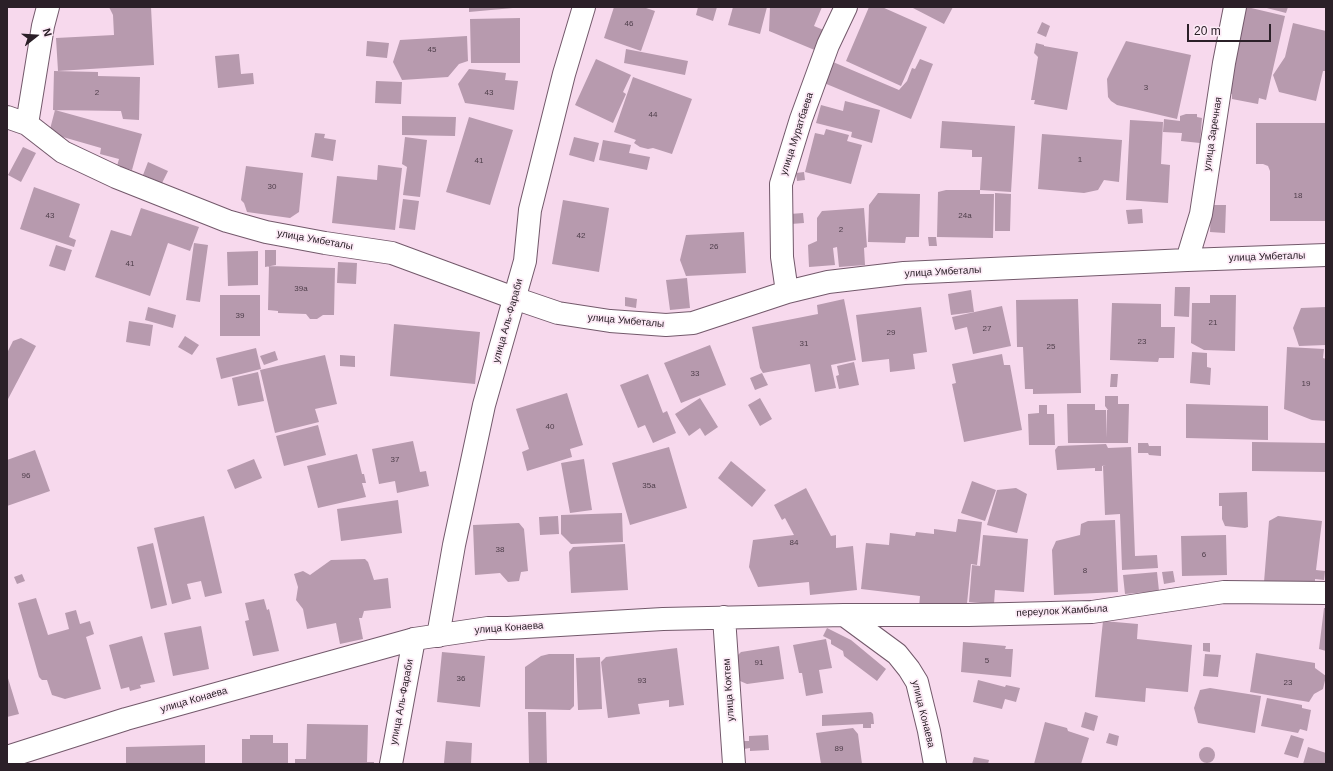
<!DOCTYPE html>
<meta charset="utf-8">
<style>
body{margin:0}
#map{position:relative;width:1333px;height:771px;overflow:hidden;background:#f7d9ed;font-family:Arial,sans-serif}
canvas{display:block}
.frame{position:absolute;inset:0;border:8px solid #2b2028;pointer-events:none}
.north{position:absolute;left:16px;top:16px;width:40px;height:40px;-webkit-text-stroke:3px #fceaf6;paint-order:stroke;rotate:73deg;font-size:11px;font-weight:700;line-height:16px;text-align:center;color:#2b2028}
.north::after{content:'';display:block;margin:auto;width:14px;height:18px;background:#2b2028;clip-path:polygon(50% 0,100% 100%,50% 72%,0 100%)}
.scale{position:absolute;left:1187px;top:24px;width:84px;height:18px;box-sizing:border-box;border:2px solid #2b2028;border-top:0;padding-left:5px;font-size:12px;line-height:14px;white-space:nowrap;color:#2b2028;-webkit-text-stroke:3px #fceaf6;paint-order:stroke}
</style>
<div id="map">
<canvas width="1333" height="771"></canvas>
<div class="frame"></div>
<div class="north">N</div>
<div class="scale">20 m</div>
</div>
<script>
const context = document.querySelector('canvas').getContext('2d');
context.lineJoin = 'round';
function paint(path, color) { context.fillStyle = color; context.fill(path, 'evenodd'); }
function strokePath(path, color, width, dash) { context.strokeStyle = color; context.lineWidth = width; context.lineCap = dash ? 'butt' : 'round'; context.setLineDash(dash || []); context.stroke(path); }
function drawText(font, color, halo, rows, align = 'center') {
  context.font = font + ' Arial,sans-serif'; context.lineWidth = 3.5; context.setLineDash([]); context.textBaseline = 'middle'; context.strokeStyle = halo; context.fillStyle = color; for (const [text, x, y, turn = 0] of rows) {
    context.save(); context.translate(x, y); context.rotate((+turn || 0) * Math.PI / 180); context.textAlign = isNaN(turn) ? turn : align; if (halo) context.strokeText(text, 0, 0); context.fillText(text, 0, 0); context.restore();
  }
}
paint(new Path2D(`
 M109,7H151L154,65L58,71L56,38L114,35L113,15Z
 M469,7H513V8L469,12Z
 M614,7H643L655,11L641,51L604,38Z
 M698,7H717L713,21L696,15Z
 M733,7H767L760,34L728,25Z
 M770,7H822L814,26L826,31L817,51L769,31Z
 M869,7H882L927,27L901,86L846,61Z
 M911,7H953L944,24Z
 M1247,7L1285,16L1266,100L1259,98L1258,104L1232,99V94L1224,92L1238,13Z
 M1263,7H1288L1286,13Z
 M520,18V63H471L470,19Z
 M1042,22L1050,26L1046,37L1037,33Z
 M1293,23L1326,31V71H1323L1316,101L1279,92L1273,75L1285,57Z
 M467,36L468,61L459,64L448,77L402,80L393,62L400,40Z
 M367,41L389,43L387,58L366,56Z
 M1126,41L1191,55L1177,119L1117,105L1111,101L1108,97L1107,79Z
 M1036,43L1044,45V46L1078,52L1067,110L1034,104L1035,100H1031L1038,57L1034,53Z
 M626,49L688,61L685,75L624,63Z
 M239,54L241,74L253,73L254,84L218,88L215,56Z
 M596,59L631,75L623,92L626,94L613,123L575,105Z
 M920,59L933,64L911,119L824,83L833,62L899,90L907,81L912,68L915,69Z
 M469,69L506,73L505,80L518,81L514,110L465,103L458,84Z
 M54,71L98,72V76L140,77L139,120L123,119L121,111L53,110Z
 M633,77L692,99L672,154L653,148L648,149L640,147L634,143L636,140L614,132Z
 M376,81L402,82L401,104L375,103Z
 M845,101L880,110L872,143L851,137L852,132L816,123L821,105L843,111Z
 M55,110L142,134L132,170L117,166L119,159L100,154L101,148L49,133Z
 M1186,114H1197V117L1202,118L1200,143L1181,141L1182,133L1163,132L1164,119L1180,121V116Z
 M402,116L456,117L455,136L402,135Z
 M469,117L513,130L490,205L446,192Z
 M1130,120L1163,122L1161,164L1170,165L1168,203L1126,200Z
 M942,121L1015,126L1011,192L980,190L982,157H972V150L940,148Z
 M1256,123H1326V221H1270V171L1268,166L1263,164H1256Z
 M826,129L849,135L847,141L862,145L851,184L805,172L815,133L824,135Z
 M315,133L325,134L324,138L336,140L333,161L311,157Z
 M1042,134L1122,140L1119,182L1104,180L1098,190L1084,193L1038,189Z
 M405,137L427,140L420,197L403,195L407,167L402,164Z
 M574,137L599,143L594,162L569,155Z
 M603,140L631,145L629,153L650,157L647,170L599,160Z
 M23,147L36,153L21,182L8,175Z
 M148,162L168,171L162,183L143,175Z
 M378,165L402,168L395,230L332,223L337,176L377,180Z
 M246,166L303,173L299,212L290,218L247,212L244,203L241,200Z
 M804,172L805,180L797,181L796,173Z
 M34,187L80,204L69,237L76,240L74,247L20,229Z
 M946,190H980V194H994L993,238L937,237L938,192Z
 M878,193L920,194L919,237H906L905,243L868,242L869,205Z
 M995,193L1011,194L1010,231H995Z
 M403,199L419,201L415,230L399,228Z
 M563,200L609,208L599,272L552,264Z
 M1211,205H1226L1225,233L1210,232Z
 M141,208L199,227L190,251L168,243L150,296L95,277L111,230L131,236Z
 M864,208L867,247L864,248L865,265L839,267L837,247L833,248L835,265L809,267L808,245L817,241V218L822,211Z
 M1142,209L1143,223L1128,224L1126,210Z
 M803,213L804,223L791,224L790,214Z
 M744,232L746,273L686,276L680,260L686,235Z
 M928,237H936L937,246H929Z
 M194,243L208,245L200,302L186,300Z
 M56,245L72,250L65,271L49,266Z
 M265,250H276V265L265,267Z
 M258,251V285L228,286L227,252Z
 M338,262L357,263L356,284L337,283Z
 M269,266L335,268L334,315H323L317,319H310L306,314L278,313V311L268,310Z
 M687,278L690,308L670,310L666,280Z
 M1175,287H1190L1189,317L1174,316Z
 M971,290L974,312L951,315L948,294Z
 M220,295H260V336H220Z
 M1210,295H1236L1235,351L1204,350L1191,343L1192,303H1210Z
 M625,297L637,299L636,308L625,306Z
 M844,299L856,360L831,365L836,388L815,392L810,364L763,373L760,368L752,327L818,314L817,305Z
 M1078,299L1081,393L1033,394V389H1025L1023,347H1017L1016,300Z
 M1112,303L1161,304V327H1175L1174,358H1159L1158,362L1110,360Z
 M1002,306L1011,346L973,354L967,327L955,330L952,317Z
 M148,307L176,315L173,328L145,320Z
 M921,307L927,352L913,354L915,369L890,372L889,359L862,362L856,315Z
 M1326,307V345L1299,346L1293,328L1301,308Z
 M129,321L153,325L150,346L126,342Z
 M394,324L480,332L475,384L390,376Z
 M185,336L199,345L192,355L178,347Z
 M21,338L36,346L7,401V353L13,341Z
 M710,345L726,385L681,403L664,363Z
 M1287,347L1324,349L1323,358L1326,359V421L1312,420L1284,409Z
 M256,348L261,369L221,379L216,358Z
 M275,351L278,360L264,365L260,356Z
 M1192,352L1207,353V367L1211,368L1210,385L1190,383Z
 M1002,354L1004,365H1010L1022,430L964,442L952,384L956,383L952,364Z
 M325,355L337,404L315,409L319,422L275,433L260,370Z
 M340,355L355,356V367L340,366Z
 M854,362L859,385L839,389L836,376L839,375L837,366Z
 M258,372L264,401L238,406L232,378Z
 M762,373L768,385L755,390L750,378Z
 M648,374L663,413L667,411L676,433L653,443L645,425L638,428L620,385Z
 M1111,374H1118L1117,387H1110Z
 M567,393L583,445L570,449L572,457L527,471L522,452L529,449L516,409Z
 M1105,396H1118V404H1129L1128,443H1068L1067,404H1095V410H1106L1107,438V410H1108L1105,406Z
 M700,398L718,427L705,436L700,428L689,436L675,414Z
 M760,398L772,419L760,426L748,405Z
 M1186,404L1268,406V440L1186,438Z
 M1039,405H1047V414H1054L1055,445H1029L1028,414L1039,413Z
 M318,425L326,455L284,466L276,436Z
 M413,441L420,472L426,471L429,486L397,493L395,481L379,484L372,449Z
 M1252,442L1326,443V472L1252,471Z
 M1138,443H1148L1149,446H1161V456L1149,455L1148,453H1138Z
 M1106,444L1108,448L1104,449V454V449L1108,448L1131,447L1135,556L1157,555L1158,568L1122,570L1120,514L1105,515L1103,466L1106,465L1102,466V471H1095V468L1057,470L1055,450L1058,446Z
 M669,447L687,508L630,525L612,463Z
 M35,450L50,491L7,506V460Z
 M357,454L362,474H364L366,483H362L366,497L318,508L307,466Z
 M254,459L262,478L235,489L227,470Z
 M584,459L592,510L570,513L561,463Z
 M731,461L766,490L752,507L718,478Z
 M972,481L996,490L985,521L961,513Z
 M806,488L831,536L836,535V548L853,546L857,590L810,595L809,582L758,587L749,567L753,540L794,535L785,518L782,520L774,505Z
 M1016,488L1027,494L1017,533L987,525L997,490Z
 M1247,492L1248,527L1245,528L1225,526L1222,519V506H1219V493Z
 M398,500L402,533L341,541L337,509Z
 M622,513L623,542L571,544L561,534V515Z
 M204,516L222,593L205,597L201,581L187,584L191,599L172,604L154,528Z
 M558,516L559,534L540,535L539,517Z
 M1278,516L1322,521L1316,570L1325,571L1324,580L1315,579V583L1264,582L1269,521Z
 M958,519L982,522L977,565L971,564L966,613L919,607L920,596L861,589L866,543L889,545L890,533L915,536L916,532L934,534V529L956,532Z
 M1115,520L1118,592L1054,595L1052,550L1056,541L1080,535L1081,524L1088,521Z
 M519,523L524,529L528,571L521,572L519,581L508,582L500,573L475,575L473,525Z
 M983,535L1028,539L1024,592L995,590L994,604L969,602L972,565L980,566Z
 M1226,535L1227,575L1182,576L1181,536Z
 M153,543L167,605L151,609L137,547Z
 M625,544L628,590L571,593L569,552L573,547Z
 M365,559L368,562L374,580L388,578L391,608L364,611L362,618H359L363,639L340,644L336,623L307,629L303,609L296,600L298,587L294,574L303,571L310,575L331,560Z
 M1173,571L1175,582L1164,584L1162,572Z
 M1157,572L1159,591L1125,594L1123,575Z
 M22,574L25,581L17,584L14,577Z
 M36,598L48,635L69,629L65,613L76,610L80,624L90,621L94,634L86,637L101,689L65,699L52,695L47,680H42L39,677L18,603Z
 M264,599L267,610L269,609L279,651L253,656L245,621L249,620L245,603Z
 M1324,608H1326V651L1319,649Z
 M1103,621L1138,624L1137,639L1192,645L1188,692L1146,688L1145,702L1095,697Z
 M201,626L209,669L173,676L164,633Z
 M827,628L851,640L886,669L877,681L844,656L843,651L831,644V640L823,636Z
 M142,636L155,682L140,685L141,688L130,691L129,687L121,689L109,645Z
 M826,639L832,668L819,670L823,693L806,696L802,673H799L793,645Z
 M963,642L1006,646L1005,649H1013L1011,677L961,672Z
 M1203,643H1210V652L1203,651Z
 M779,646L784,679L747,684L740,681L736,670L737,656L741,652Z
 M677,648L684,705L669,707V700L638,704L640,714L608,718L601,662L606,657Z
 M442,652L485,656L480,707L437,702Z
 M1256,653L1315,663V668L1326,676L1323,689L1314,694L1309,702L1250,692Z
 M549,654H574V706L570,710L525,709V667L541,656Z
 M1205,654L1221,655L1218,677L1203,676Z
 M600,657L602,709L578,710L576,658Z
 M7,675L19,714L7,717Z
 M978,680L1005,687L1006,685L1020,688L1016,702L1005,699L1002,709L973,702Z
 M1210,688L1261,696L1255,733L1198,723L1194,708L1200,690Z
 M1267,698L1302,705V708L1311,710L1307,731L1300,729L1298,733L1261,726Z
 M528,712H546L547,764H529Z
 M871,712L873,714L874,724H871V728H863V724L822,726V715Z
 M1085,712L1098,716L1094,731L1081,727Z
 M1045,722L1067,728L1068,731L1089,738L1081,764H1034Z
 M307,724L368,725L367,762H374V764H295V759H306Z
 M853,728L858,734L862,764H821L816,733Z
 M1109,733L1119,736L1117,746L1106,743Z
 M250,735H273V743H288V764H242V739H250Z
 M768,735L769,750L750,751V748L744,749V741H749V736Z
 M1291,735L1304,739L1298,758L1284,754Z
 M446,741L472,743L471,764L444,763Z
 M205,745V764H126V747Z
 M1308,747L1326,753V764H1303Z
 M1199 755a8 8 0 1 1 16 0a8 8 0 1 1-16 0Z
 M974,757L989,760L988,764H972Z`), '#b79aae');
const street = new Path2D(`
 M7,117L27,124L63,152L116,177L227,221L266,232L325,243L392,253L514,298L558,313L610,321L666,325L693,323L787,292L828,282L904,273L1187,260L1326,255
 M27,124L43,26L48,7
 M1187,260L1201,214L1224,63L1235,7
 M787,292L782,257L781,184L801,119L828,45L846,7
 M844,615H968L1092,612L1224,592L1326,593
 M724,617L734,764
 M7,757L126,719L414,639L488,628H508L663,619L844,615L897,654L909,669L917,682L929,731L935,764`);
const secondary = new Path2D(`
 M438,636L454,545L484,405L525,261L530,210L564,74L584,7
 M391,764L414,639`);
strokePath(street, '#73596b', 24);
strokePath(secondary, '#73596b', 24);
strokePath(street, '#fff', 22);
strokePath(secondary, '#fff', 22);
drawText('8px', '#4e3e4a', null, [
 ["46",629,24],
 ["45",432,50],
 ["3",1146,88],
 ["2",97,93],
 ["43",489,93],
 ["44",653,115],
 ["1",1080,160],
 ["41",479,161],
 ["30",272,187],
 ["18",1298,196],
 ["43",50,216],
 ["24а",965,216],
 ["2",841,230],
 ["42",581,236],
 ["26",714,247],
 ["41",130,264],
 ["39а",301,289],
 ["39",240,316],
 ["21",1213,323],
 ["27",987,329],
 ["29",891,333],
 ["23",1142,342],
 ["31",804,344],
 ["25",1051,347],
 ["33",695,374],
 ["19",1306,384],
 ["40",550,427],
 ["37",395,460],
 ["96",26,476],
 ["35а",649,486],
 ["84",794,543],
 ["38",500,550],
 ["6",1204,555],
 ["8",1085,571],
 ["5",987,661],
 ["91",759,663],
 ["36",461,679],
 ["93",642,681],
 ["23",1288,683],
 ["89",839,749]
]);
drawText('10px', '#2b2028', '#fceaf6', [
 ["улица Муратбаева",797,134,-72],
 ["улица Заречная",1213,134,-81],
 ["улица Умбеталы",315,240,10],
 ["улица Умбеталы",1267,257,-2],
 ["улица Умбеталы",943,272,-3],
 ["улица Аль-Фараби",508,321,-74],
 ["улица Умбеталы",626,321,5],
 ["переулок Жамбыла",1062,611,-3],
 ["улица Конаева",509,628,-4],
 ["улица Коктем",729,690,-94],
 ["улица Конаева",194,700,-16],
 ["улица Аль-Фараби",402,702,-79],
 ["улица Конаева",923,714,76]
]);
</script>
